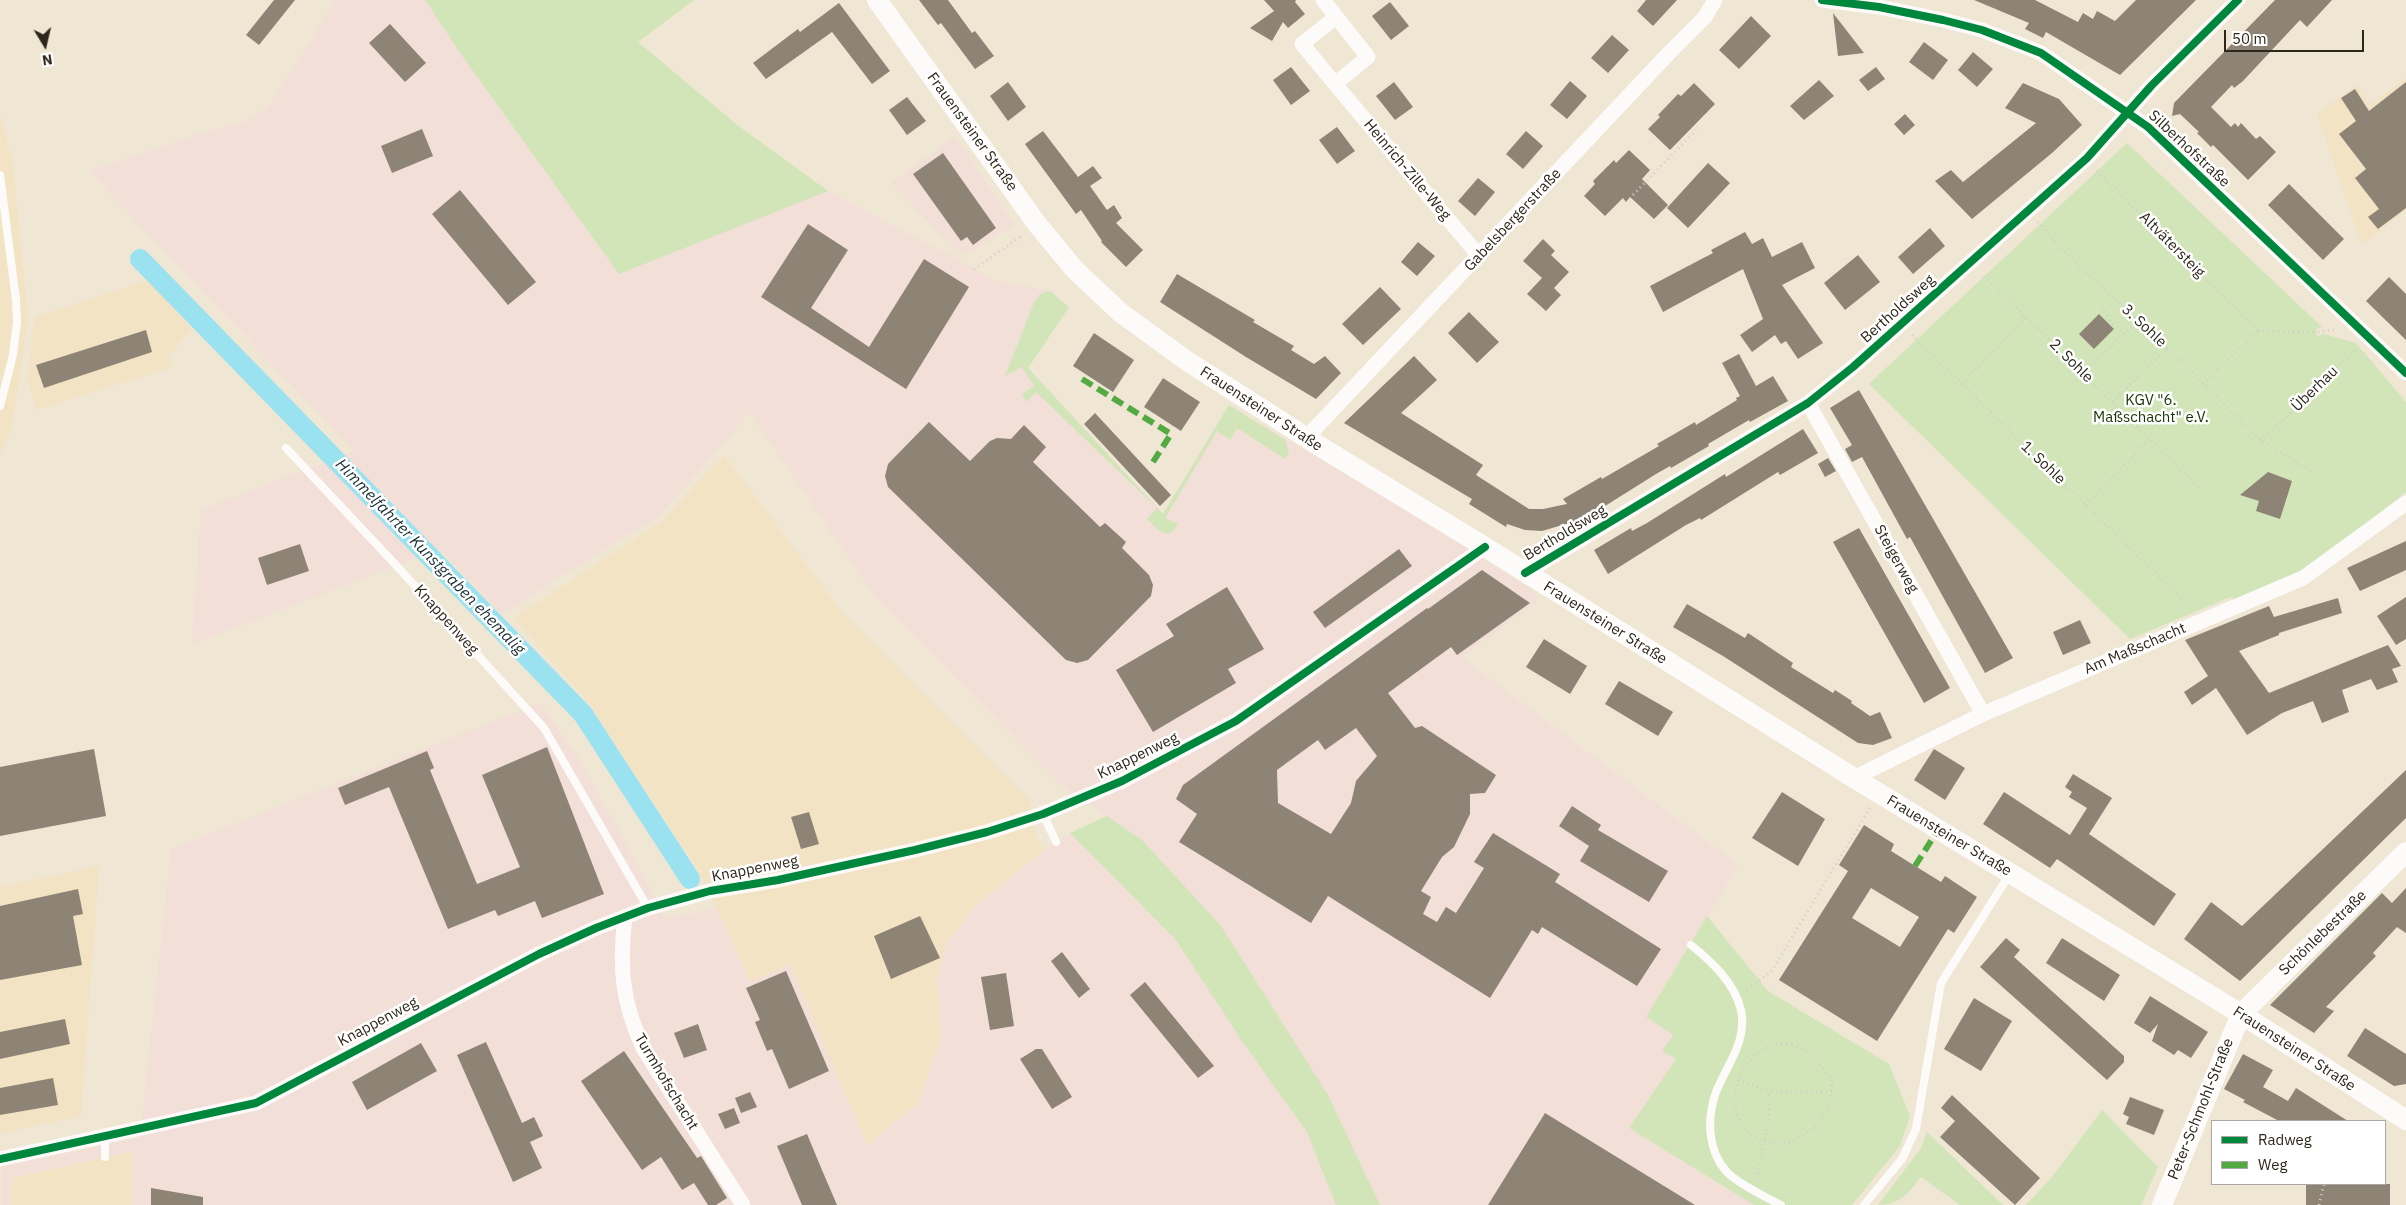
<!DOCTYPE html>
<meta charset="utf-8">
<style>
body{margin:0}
#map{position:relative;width:2406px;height:1205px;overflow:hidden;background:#efe6d4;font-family:"IBM Plex Sans",sans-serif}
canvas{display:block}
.legend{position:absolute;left:2211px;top:1120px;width:175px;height:65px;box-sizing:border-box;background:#fff;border:1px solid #aba8a3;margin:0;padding:6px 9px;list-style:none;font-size:15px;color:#2d261a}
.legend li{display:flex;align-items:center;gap:10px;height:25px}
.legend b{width:25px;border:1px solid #aba8a3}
.north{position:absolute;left:20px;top:20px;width:50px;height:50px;-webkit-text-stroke:4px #fff;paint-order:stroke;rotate:171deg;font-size:14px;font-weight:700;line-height:20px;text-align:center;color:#2d261a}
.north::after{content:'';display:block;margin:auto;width:18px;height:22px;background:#2d261a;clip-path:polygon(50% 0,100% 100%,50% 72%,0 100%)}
.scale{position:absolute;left:2224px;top:30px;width:140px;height:22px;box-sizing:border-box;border:2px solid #2d261a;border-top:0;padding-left:6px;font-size:15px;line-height:18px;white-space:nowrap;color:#2d261a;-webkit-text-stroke:4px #fff;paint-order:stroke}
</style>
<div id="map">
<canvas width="2406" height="1205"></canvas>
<ul class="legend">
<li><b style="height:6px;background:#00873e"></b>Radweg</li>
<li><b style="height:6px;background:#54aa42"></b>Weg</li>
</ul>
<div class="north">N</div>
<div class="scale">50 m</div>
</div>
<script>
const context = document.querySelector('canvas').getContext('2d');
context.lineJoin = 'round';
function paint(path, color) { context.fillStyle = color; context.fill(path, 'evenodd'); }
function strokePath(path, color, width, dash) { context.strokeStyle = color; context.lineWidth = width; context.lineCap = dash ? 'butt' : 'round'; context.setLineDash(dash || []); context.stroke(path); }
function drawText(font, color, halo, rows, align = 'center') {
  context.font = font + ' "IBM Plex Sans",sans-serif'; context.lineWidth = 5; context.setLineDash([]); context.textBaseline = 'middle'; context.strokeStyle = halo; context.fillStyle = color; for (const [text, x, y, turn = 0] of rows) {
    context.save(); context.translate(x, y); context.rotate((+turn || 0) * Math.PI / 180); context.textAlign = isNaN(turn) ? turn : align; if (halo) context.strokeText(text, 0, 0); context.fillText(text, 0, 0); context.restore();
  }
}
paint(new Path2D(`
 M336,0H425L460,53L619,274L828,191L997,281L1050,291L1069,307L1028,368L1163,514L1229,405L1440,531L1535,592L1537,601L1462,656L1471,665L1738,865L1646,1017L1673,1035L1676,1059L1629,1128L1754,1205H1380L1328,1095L1142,840L1059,783L872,593L750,412L661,514L501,614L440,549L192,644L201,510L354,451L89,171L196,135L246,121L268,108Z
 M955,136L1014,225L965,255L941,235L892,183Z
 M540,703L577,755L649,886L664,919L718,908L750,981L789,965L867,1144L918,1103L941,1036L937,979L946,944L975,906L1044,850L1070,833L1175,939L1244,1044L1307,1132L1336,1205H3V1166L140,1138L171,849Z`), '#f2dfd7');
paint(new Path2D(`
 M2406,78V210L2362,245L2317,114L2356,85L2370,105Z
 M0,114L13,163L28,319L12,426L0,455Z
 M148,280L192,329L167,358L173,367L37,410L27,381L35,317Z
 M724,455L843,613L1030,801L1036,836L1044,850L975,906L946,944L937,979L941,1036L918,1103L867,1145L790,965L750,981L700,873L590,705L514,618L662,521Z
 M99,866L81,1116L0,1134V887Z
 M133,1151L132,1205H11L12,1178Z`), '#f3e3c5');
paint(new Path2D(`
 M425,0H694L638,42L736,124L828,191L619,274L460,53Z
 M2127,143L2322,327L2316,329L2317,336L2324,334L2356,343L2406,402V492L2311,567L2232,602L2233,596L2130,639L1869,384Z
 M1050,291L1069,307L1028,368L1163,514L1229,405L1285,440L1289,453L1285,459L1237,428L1230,440L1217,431L1165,518L1178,524L1174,530L1167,534L1159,531L1147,519L1157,508L1036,392L1026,402L1022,394L1034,386L1022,367L1005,376L1034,303L1040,294Z
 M1107,816L1142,840L1221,926L1328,1095L1380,1205H1336L1307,1132L1244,1044L1175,939L1070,833Z
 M1707,916L1768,991L1889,1064L1910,1116L1900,1146L1852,1205H1754L1629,1128L1676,1059L1662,1051L1673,1035L1646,1017Z
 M2102,1110L2158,1167L2141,1205H2026L2052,1177Z
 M1927,1132L2003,1205H1960L1921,1177C1908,1194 1899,1205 1878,1205L1921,1148Z`), '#d2e5b9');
strokePath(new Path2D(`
 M140,259L583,714L690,879`), '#9ae2ef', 20);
paint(new Path2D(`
 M274,0H295L259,45L246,35Z
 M919,0H948L972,33L975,31L994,56L975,69L941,23L938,25Z
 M1264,0H1296L1295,2L1305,14L1288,28L1283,22L1272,41L1250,28L1274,11Z
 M1646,0H1677L1653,26L1637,11Z
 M1974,0H2035L2078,22L2083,13L2093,19L2097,11L2115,21L2136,0H2196L2120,75L2046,32L2043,38L2025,29L2029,23Z
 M2275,0H2332L2307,27L2300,20L2243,81L2234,88L2232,85L2211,107L2231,127L2235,123L2238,127L2241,123L2256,139L2260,136L2276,152L2248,180L2213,145L2211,147L2197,133L2199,132L2180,114L2172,116L2174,103Z
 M1390,2L1409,26L1391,40L1372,16Z
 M839,3L890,71L872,84L832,32L766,79L753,63L798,29L800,32Z
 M1833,13L1864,53L1838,56Z
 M1751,16L1771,36L1739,69L1719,50Z
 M390,24L426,63L405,82L369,43Z
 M1612,35L1629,50L1608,73L1591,58Z
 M1924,42L1948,60L1933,80L1909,62Z
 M1973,52L1993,69L1977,87L1958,70Z
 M1291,67L1310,91L1291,105L1273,80Z
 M1876,67L1885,79L1868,91L1859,80Z
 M1819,80L1834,96L1804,120L1790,106Z
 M1570,81L1587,96L1567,119L1550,105Z
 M1008,82L1026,107L1008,121L990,96Z
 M1394,82L1413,107L1395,120L1376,96Z
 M2406,82V208L2378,229L2368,217L2379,209L2355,178L2366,169L2339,134L2356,121L2341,98L2355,89L2369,111Z
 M1694,83L1715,104L1670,150L1648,129L1660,117L1658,115L1678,94L1681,96Z
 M2023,83L2059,99L2082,125L2052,153L1972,219L1935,181L1951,170L1963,182L2036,123L2005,108Z
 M907,97L926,121L907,135L889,110Z
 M1905,114L1915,125L1904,135L1894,124Z
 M1337,127L1355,151L1337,164L1319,140Z
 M422,129L433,156L392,173L381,146Z
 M1043,131L1078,177L1093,166L1102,178L1090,186L1107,210L1114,205L1122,218L1116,223L1143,250L1126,267L1101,242L1102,241L1081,210L1076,214L1025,144Z
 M1526,131L1543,146L1523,169L1506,154Z
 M1629,150L1650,170L1642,179L1668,205L1654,219L1630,197L1626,202L1623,198L1605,216L1584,196L1595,184L1593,181L1614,160L1616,163Z
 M943,153L996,228L973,245L967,237L961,241L913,174Z
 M1708,163L1730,183L1688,228L1667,208Z
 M1478,178L1495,192L1475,216L1458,201Z
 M2289,184L2344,239L2323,260L2268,205Z
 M460,190L536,282L508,305L432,214Z
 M808,224L848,250L811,308L869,347L924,259L969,287L906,389L761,297Z
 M1930,228L1945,246L1913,274L1898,257Z
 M1745,232L1752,244L1763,238L1772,257L1802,242L1815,268L1782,285L1823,343L1798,359L1786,341L1781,344L1775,335L1752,352L1740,335L1763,319L1743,269L1663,312L1650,286L1713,253L1711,250Z
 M1543,239L1555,251L1551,255L1569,272L1554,288L1561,295L1546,311L1527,294L1542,278L1523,261Z
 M1418,242L1435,256L1417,276L1401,262Z
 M1858,255L1880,282L1845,310L1824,283Z
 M1177,274L1255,320L1253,322L1294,346L1291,350L1314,364L1325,356L1341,373L1316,399L1246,357L1160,302Z
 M2389,277L2406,294V340L2366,301Z
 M1380,287L1401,309L1363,345L1342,324Z
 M1469,312L1499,342L1477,363L1448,333Z
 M2099,314L2114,329L2094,349L2079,334Z
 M146,330L152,352L44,388L36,365Z
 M1094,333L1134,360L1113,392L1073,366Z
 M1739,354L1756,386L1773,376L1788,401L1750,422L1749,420L1708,444L1709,446L1671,468L1670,466L1656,474L1578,523L1576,521L1542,531L1525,530L1507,524L1506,527L1469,504L1472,499L1344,423L1414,356L1437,380L1401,413L1483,465L1476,475L1529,509H1543L1567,504L1563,499L1601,477L1602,479L1659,446L1657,444L1695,422L1696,425L1737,400L1736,398L1740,396L1722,363Z
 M1163,378L1200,402L1181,431L1144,407Z
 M1859,390L2013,658L1985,673L1910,537L1907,539L1862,457L1852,462L1845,449L1852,445L1830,408Z
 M1095,413L1171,495L1160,506L1084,424Z
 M929,422L970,461L990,441L997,438L1011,439L1024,425L1046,447L1033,462L1100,527L1105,523L1126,542L1122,548L1149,575L1153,585L1151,596L1088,660L1077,663L1066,660L888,487L885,476L888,464Z
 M1803,429L1818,453L1780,475L1778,472L1701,520L1700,518L1686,525L1608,574L1594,550L1631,528L1632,531L1647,523L1725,474L1726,477Z
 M1828,458L1836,471L1825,477L1818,464Z
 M2268,472L2292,481L2280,519L2256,511L2259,501L2240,495Z
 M1859,528L1950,688L1924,703L1833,542Z
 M2406,541V570L2360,591L2347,568Z
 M300,544L309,571L267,585L258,558Z
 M1399,549L1412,566L1325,628L1313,612Z
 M1482,570L1530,603L1457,655L1451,647L1388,693L1415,728L1422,726L1496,775L1485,793L1470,794V814L1454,847L1442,857L1421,891L1431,897L1423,914L1437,922L1446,907L1456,913L1484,868L1474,862L1493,833L1560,874L1555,882L1661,949L1637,986L1542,927L1538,934L1532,930L1490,998L1328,896L1311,923L1179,842L1197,814L1176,799L1183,785L1427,608L1428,609ZM1356,728L1377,756L1356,781L1351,803L1331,834L1278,803L1277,770L1318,740L1325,750Z
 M1227,587L1264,649L1228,669L1236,683L1153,732L1116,670L1174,636L1166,624Z
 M2406,597V639L2396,645L2377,616Z
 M2338,598L2342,613L2279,633V635L2239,651L2269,693L2388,645L2401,666L2392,669L2398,682L2377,690L2371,679L2342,690L2349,712L2322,723L2313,701L2282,713L2247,735L2216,688L2192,705L2184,692L2208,676L2185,640L2269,606L2274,617Z
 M1687,604L1745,638L1748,633L1793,663L1791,667L1833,693L1835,690L1852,701L1851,703L1870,716L1880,712L1892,738L1873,745L1858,743L1723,656L1673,627Z
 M2080,620L2091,643L2063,655L2053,632Z
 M1544,639L1587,666L1570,694L1526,667Z
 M1619,681L1673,712L1658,736L1605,704Z
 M547,747L604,894L542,918L535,901L498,916L495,910L448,929L389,787L345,805L338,788L427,751L434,768L430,770L477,884L520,867L482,775Z
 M94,749L106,816L0,836V767Z
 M1934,749L1965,768L1945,800L1914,780Z
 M2406,770V818L2240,981L2184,939L2211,902L2242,926Z
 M2073,774L2112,798L2089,834L2176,894L2154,926L2057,859L2050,868L1983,824L2004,792L2070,835L2087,808L2069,797L2072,792L2065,787Z
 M1782,792L1825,819L1798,866L1752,838Z
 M1572,806L1601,825L1598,830L1668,871L1649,902L1580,861L1589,846L1559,826Z
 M809,812L819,844L801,849L791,817Z
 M1864,825L1894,844L1891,851L1941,882L1945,876L1977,897L1954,933L1948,929L1877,1041L1779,980L1848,871L1839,865ZM1871,888L1919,917L1900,947L1852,918Z
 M2406,888V933L2397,927L2373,953L2376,956L2326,1007L2334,1011L2314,1033L2270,1005L2382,893L2392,903Z
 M78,889L83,914L73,916L82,965L0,980V906Z
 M920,916L940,958L891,979L874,936Z
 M2006,938L2020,950L2014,957L2124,1056V1062L2107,1080L1980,967Z
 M2062,938L2120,975L2104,1001L2046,963Z
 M1062,952L1090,989L1079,998L1051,961Z
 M786,971L829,1071L789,1089L772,1049L767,1051L755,1022L760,1020L746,988Z
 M1006,973L1014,1026L990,1030L981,977Z
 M1145,982L1214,1066L1198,1078L1130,995Z
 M2150,996L2208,1032L2191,1058L2178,1050L2174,1055L2152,1041L2158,1024L2150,1033L2134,1023Z
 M1974,998L2012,1021L1981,1071L1944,1049Z
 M65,1019L70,1044L0,1059V1032Z
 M698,1024L707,1050L684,1058L674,1033Z
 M2365,1028L2406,1054V1084L2394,1086L2347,1056Z
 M486,1042L522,1123L534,1117L543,1136L530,1142L542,1168L513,1182L457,1055Z
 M421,1043L437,1071L367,1110L352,1082Z
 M1036,1049H1042L1072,1097L1052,1109L1020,1059Z
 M624,1051L697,1158L701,1156L727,1198L716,1205H708L694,1183L682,1190L661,1157L642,1170L581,1081Z
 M2243,1054L2273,1070L2263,1087L2288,1101L2296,1088L2348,1121H2279L2243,1102L2245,1100L2224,1089Z
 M53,1078L58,1105L0,1115V1088Z
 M750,1092L757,1107L741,1113L735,1098Z
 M1952,1095L2040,1178L2015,1205L1940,1137L1955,1121L1941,1108Z
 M2130,1097L2164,1110L2154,1135L2126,1124L2129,1117L2123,1114Z
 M734,1108L740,1123L725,1129L718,1114Z
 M1545,1113L1695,1205H1488Z
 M807,1134L822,1170L837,1205H802L777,1146Z
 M2306,1184H2390V1205H2306Z
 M151,1188L203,1197V1205H151Z`), '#8e8475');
strokePath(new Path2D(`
 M2097,171L2258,331
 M1633,195L1696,130
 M2038,222L2061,249L2168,348L2261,441L2312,471
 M974,269L1023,235
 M1984,276L2199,488
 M2102,307L2112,324L2125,333
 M2258,331L2316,332L2336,330
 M1912,335L2185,602
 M2083,372L2125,333L2141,322
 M1962,384L2026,317
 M2203,384L2258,331
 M2112,402L2168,348
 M2261,441L2358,348
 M2086,505L2149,439
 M1747,989L1771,972L1870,808
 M1792,1044L1810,1053L1832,1080C1831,1103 1825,1123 1804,1134C1798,1138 1790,1143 1783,1144C1726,1147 1718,1071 1769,1046C1775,1044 1785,1044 1792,1044Z
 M1738,1080L1769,1091L1832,1092
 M1756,1179L1769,1116V1091
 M2319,1205L2324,1184`), '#d1cfca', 3, [1, 4]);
strokePath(new Path2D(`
 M0,175L16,300L17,322L13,355L0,406
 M286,448L394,563L544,728L648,908
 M1043,814L1056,842
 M1691,945C1712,962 1734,982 1741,1010C1748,1042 1725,1067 1715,1095C1707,1120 1708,1151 1726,1171C1735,1182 1767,1198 1781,1205
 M105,1136V1157
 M1864,1205L1902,1159L1916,1129L1941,983L2009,875`), '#fdfbf9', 8);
strokePath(new Path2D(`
 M1323,0L1368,57L1335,84L1479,256
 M1822,0L1879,7L1943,20L1982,30L2041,53L2148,127L2406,373
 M1335,84L1302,44L1336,17
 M1808,403L1983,714
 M1307,437L1670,52L1705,17L1715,0
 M1525,573L1808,403L1853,367L2087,158L2152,85L2238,0
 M1854,778L1983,714L2303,578L2406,503
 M625,917C619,968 622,1001 643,1048L743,1205
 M0,1159L256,1103L539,954L596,928L648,908L710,891L778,880L915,850L987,832L1043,814L1122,781L1236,721L1485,547`), '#fdfbf9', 15);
strokePath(new Path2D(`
 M877,0L1037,224L1075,270L1121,313L1187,361L1321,447L1485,547L1854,778L2241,1014L2406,1120
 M2162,1205L2241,1014L2406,852`), '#fdfbf9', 20);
strokePath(new Path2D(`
 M1082,379L1171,434L1153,462
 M1915,866L1938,830`), '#54aa42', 6, [12, 6]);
strokePath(new Path2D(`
 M1822,0L1879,7L1943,20L1982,30L2041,53L2148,127L2406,373
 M1525,573L1808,403L1853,367L2087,158L2152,85L2238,0
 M0,1159L256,1103L539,954L596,928L648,908L710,891L778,880L915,850L987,832L1043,814L1122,781L1236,721L1485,547`), '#00873e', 8);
drawText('15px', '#2d261a', '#fff', [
 ["Frauensteiner Straße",972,132,54],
 ["Silberhofstraße",2189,149,43],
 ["Heinrich-Zille-Weg",1407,170,50],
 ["Gabelsbergerstraße",1513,220,-47],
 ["Altvätersteig",2172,245,45],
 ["Bertholdsweg",1898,309,-42],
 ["3. Sohle",2144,326,43],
 ["2. Sohle",2071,361,45],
 ["Überhau",2315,389,-44],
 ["Frauensteiner Straße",1261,409,33],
 ["1. Sohle",2043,463,44],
 ["Bertholdsweg",1565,533,-31],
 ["Steigerweg",1896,559,61],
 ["Knappenweg",446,620,48],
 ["Frauensteiner Straße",1605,623,32],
 ["Am Maßschacht",2135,649,-23],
 ["Knappenweg",1138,756,-26],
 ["Frauensteiner Straße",1949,836,31],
 ["Knappenweg",755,869,-11],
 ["Schönlebestraße",2323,933,-44],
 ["Knappenweg",378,1022,-28],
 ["Frauensteiner Straße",2294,1049,33],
 ["Turmhofschacht",666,1082,59],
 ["Peter-Schmohl-Straße",2201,1109,-68]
]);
drawText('15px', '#193504', '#fff', [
 ["KGV \"6.",2151,401],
 ["Maßschacht\" e.V.",2151,418]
]);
drawText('italic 16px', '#192d32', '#fff', [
 ["Himmelfahrter Kunstgraben ehemalig",430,557,46]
]);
</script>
